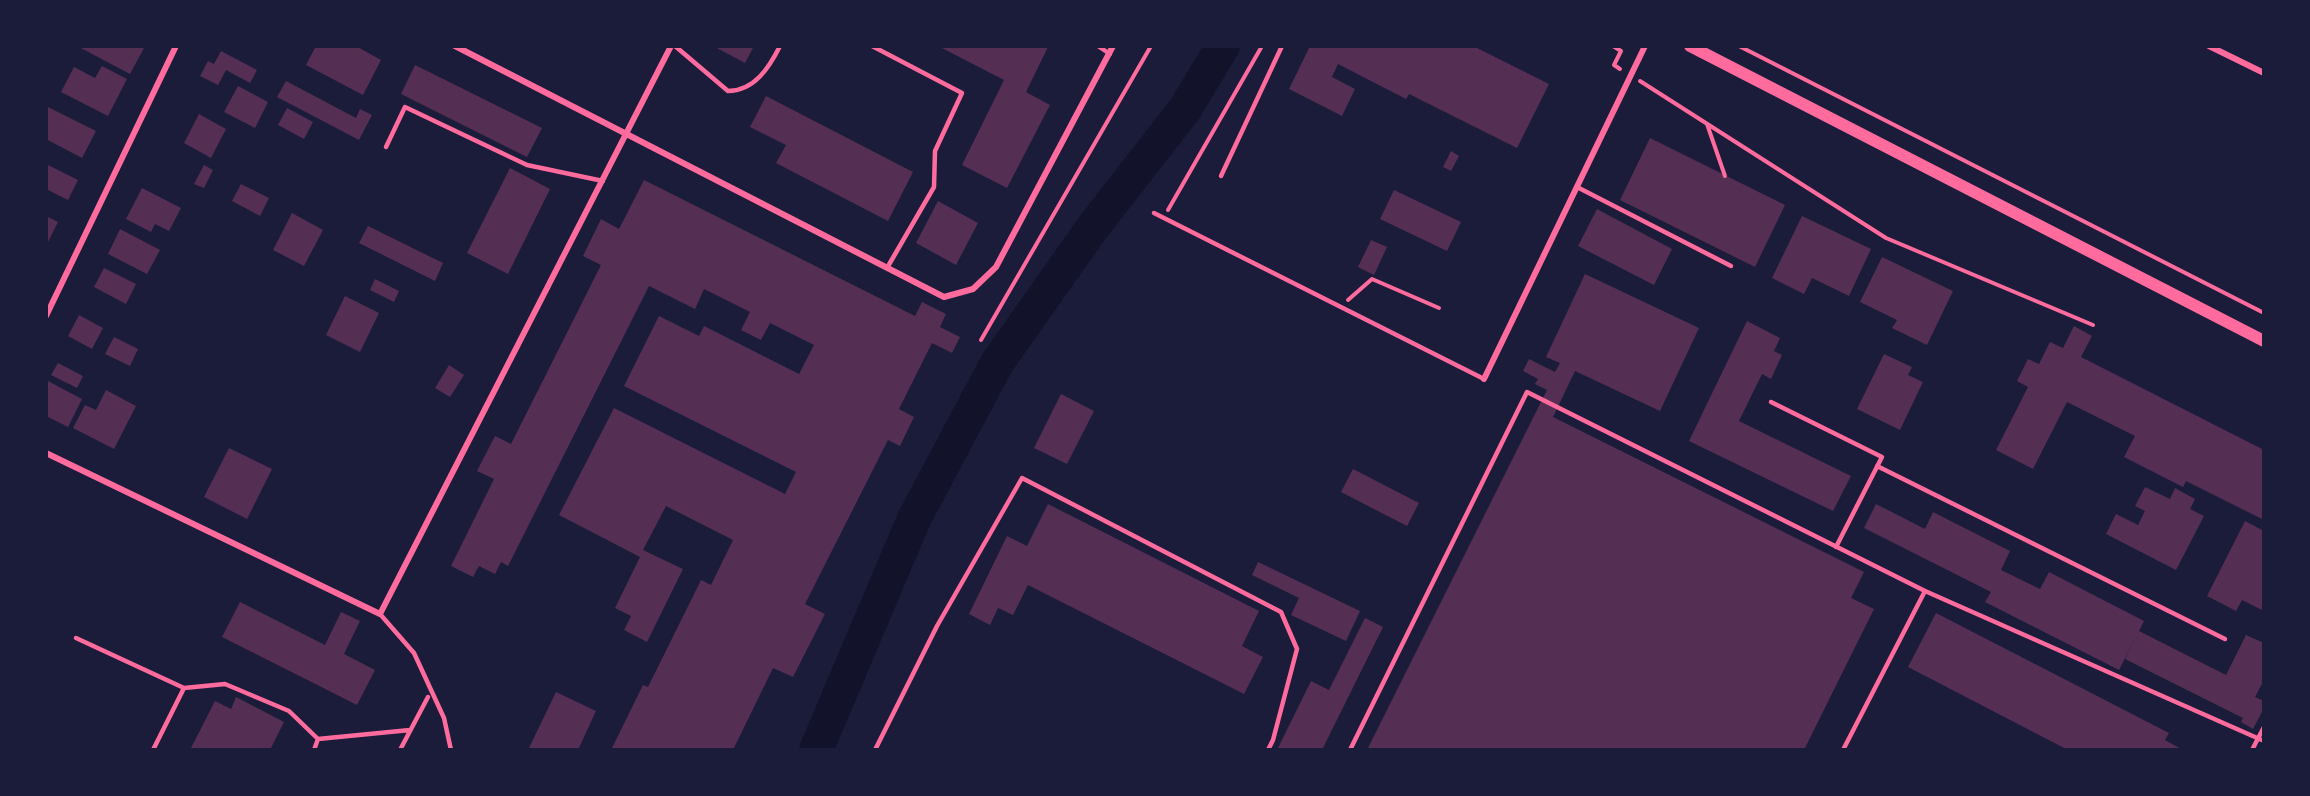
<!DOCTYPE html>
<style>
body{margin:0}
#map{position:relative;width:2310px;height:796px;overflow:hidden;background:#1b1b3a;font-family:"Golos Text",sans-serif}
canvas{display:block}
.frame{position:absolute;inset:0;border:48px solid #1b1b3a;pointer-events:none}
</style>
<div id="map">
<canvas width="2310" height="796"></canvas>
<div class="frame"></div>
</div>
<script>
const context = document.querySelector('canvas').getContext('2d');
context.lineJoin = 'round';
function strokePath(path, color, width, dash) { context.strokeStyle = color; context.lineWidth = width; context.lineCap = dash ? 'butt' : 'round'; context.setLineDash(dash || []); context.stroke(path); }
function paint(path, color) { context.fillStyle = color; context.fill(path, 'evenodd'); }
strokePath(new Path2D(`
 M816,750L914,519L997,363L1093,227L1185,109L1223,46`), '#12122b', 34);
paint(new Path2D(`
 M77,46H145L130,74Z
 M316,46H356L381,60L363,95L306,65Z
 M713,46H754L745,63Z
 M938,46L1048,47L1026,92L1050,105L1007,188L962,165L1004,80Z
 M1310,46H1473L1549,84L1517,148L1409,94L1406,99L1338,64L1332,77L1355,89L1342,116L1289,89Z
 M221,51L257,70L250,83L226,70L218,85L200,76L208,61L214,64Z
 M415,65L542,128L527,157L401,94Z
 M102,66L127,79L108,116L61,92L74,67L95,78Z
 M286,81L356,118L360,109L372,115L359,140L277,97Z
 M238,86L268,102L255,128L224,112Z
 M766,96L913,172L888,221L776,163L786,145L750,127Z
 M46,106L96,131L82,158L46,139Z
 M287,108L313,122L304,139L278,125Z
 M199,114L226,129L211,158L184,143Z
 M1650,138L1785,205L1755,267L1620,200Z
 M1451,151L1459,156L1451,171L1443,167Z
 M46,164L78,180L68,200L46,189Z
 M204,165L213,170L204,188L194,184Z
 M510,168L550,189L508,274L467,253Z
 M644,180L915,316L922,302L946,314L940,327L960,337L952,353L932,343L899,409L914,417L900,446L888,440L805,604L825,614L793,677L773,668L733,750H611L643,685L648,687L701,580L711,585L733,540L666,506L643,550L683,569L647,642L624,630L631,616L615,608L640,557L559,515L614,408L785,494L796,472L624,386L659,316L699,336L704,326L799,374L814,345L770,323L761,340L741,330L750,312L704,289L695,309L649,286L508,566L501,562L495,574L479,566L473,577L451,566L494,479L477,471L495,436L511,444L601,265L583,256L601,219L619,229Z
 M241,184L269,198L260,216L232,201Z
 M142,188L181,208L169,231L155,224L151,232L126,219Z
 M1394,190L1461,222L1447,251L1380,219Z
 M938,201L978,223L956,265L916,243Z
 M1597,209L1672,249L1654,285L1578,246Z
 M292,213L323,230L304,266L273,250Z
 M46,216L58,222L48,242L46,241Z
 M1802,216L1871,249L1849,296L1812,278L1804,294L1772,278Z
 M368,226L443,263L435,281L359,243Z
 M120,229L160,250L147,274L108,254Z
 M1371,240L1387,247L1374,275L1358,267Z
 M1882,257L1953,291L1927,345L1892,328L1897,320L1860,302Z
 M104,268L136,284L126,304L94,287Z
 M1585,274L1699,328L1660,411L1575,371L1553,417L1864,572L1851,598L1874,609L1804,750H1367L1547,390L1535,384L1538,379L1523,371L1529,359L1555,372L1560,363L1546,357Z
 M375,279L399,291L394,302L370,290Z
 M345,296L379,313L360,352L326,335Z
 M79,315L103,328L92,349L68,336Z
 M1747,321L1780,338L1774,351L1782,355L1771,379L1762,374L1739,421L1851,476L1833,511L1689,441Z
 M2074,326L2092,336L2081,357L2264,450V520L2186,481L2183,487L2124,457L2135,436L2067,402L2033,469L1996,450L2028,387L2017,381L2028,359L2039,364L2050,342L2063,348Z
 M114,337L138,349L130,366L105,354Z
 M1884,354L1912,367L1908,375L1923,382L1900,430L1857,409Z
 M58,363L83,376L77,388L51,375Z
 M449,365L464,375L450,397L435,388Z
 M46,380L82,399L68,427L46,416Z
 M106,390L136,406L114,449L73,428L85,405L96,410Z
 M1061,394L1094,411L1067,464L1034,448Z
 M229,448L272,469L247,519L204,497Z
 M1353,469L1419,503L1407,526L1341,492Z
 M2145,487L2170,499L2175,488L2195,499L2190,509L2204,516L2176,570L2106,534L2116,514L2138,525L2145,511L2135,506Z
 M1048,504L1259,611L1242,646L1263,657L1244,694L1028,585L1013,615L998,608L990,625L969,614L1007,536L1027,546Z
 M1876,504L1925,529L1933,512L2010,551L2001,570L2040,589L2049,572L2144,621L2139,631L2226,675L2246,635L2264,643V680L2255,697L2264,701V708L2253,729L2241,722L2243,718L2125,659L2135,638L2119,670L1985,602L1991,592L1864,528Z
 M2245,521L2264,531V611L2242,600L2236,611L2207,596Z
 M1258,562L1360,611L1346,641L1291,615L1299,598L1252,575Z
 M240,602L325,645L341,612L360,621L344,654L375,670L357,705L222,637Z
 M1936,613L2169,733L2165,740L2183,750H2068L1908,667Z
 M1365,618L1383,627L1322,750H1277L1311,681L1329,690Z
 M556,692L596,711L578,750H528Z
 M236,697L284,722L270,750H190L215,701L231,709Z`), '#542f53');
strokePath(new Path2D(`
 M1613,46L1621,51L1614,65L1620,69
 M1739,46L2264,313
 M1640,81L1886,238L2093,325
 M1707,124L1725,176
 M1168,210L1262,46
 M1348,300L1372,279L1439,308
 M981,340L1151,46`), '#ff6b9d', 4);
strokePath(new Path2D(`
 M675,46L728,91C754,91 769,68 780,46
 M872,46L962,93L935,151L934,187L887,268
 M1098,46L1110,54
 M386,147L405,107L527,165L603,181
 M1221,176L1282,46
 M1577,187L1731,266
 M1154,213L1484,379
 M1771,402L1882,457L1836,547
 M1877,466L2225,639
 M380,614L414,653L444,718L451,750
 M76,638L184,688
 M153,750L184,688L225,684L289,711L318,739L410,730
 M314,750L318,739
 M400,750L428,697
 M875,750L937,626L1022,478L1281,612L1297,649L1273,740L1268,750
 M1350,750L1527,392L1925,591L2264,741
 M1843,750L1925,591
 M2252,750L2264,727`), '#ff6b9d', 4.5);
strokePath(new Path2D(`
 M455,46L944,297L973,289L996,267L1113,46
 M2209,46L2264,73
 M46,316L176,46
 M1484,379L1645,46
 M46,453L380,614L671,46`), '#ff6b9d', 6);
strokePath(new Path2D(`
 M1690,46L2264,341`), '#ff6b9d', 12);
</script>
